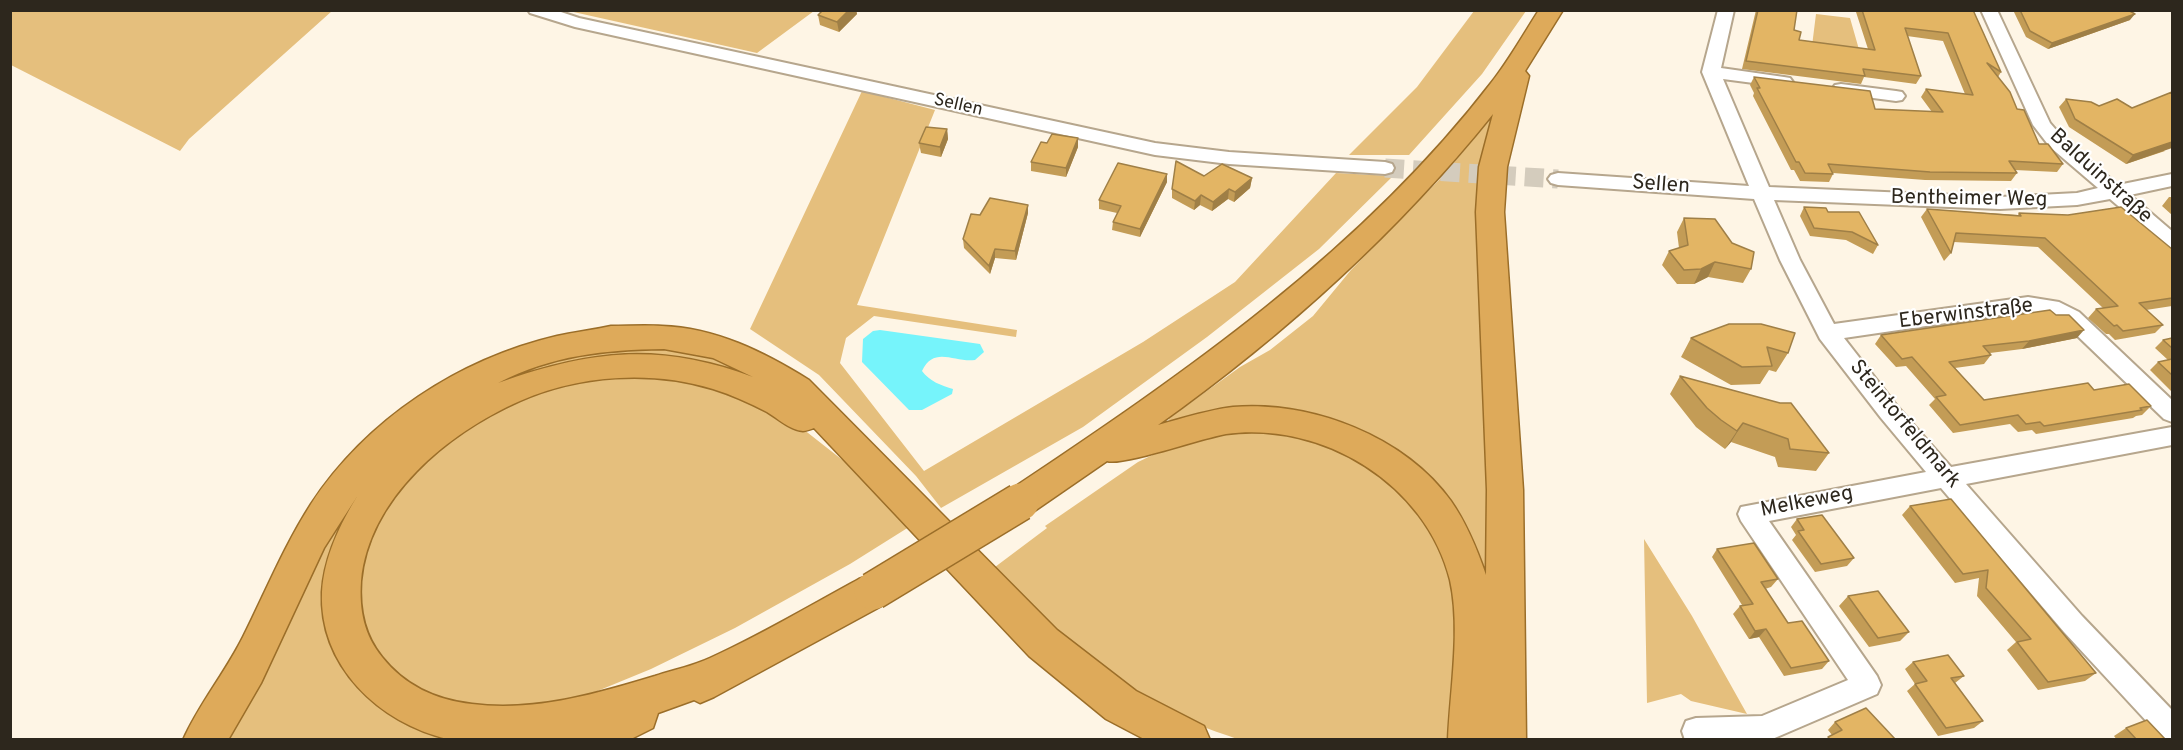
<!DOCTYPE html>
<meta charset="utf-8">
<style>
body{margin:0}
#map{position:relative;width:2183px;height:750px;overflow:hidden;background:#fef5e5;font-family:Overpass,sans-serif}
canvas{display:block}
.frame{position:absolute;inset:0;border:12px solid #2d271d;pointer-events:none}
</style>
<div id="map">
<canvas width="2183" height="750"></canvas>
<div class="frame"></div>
</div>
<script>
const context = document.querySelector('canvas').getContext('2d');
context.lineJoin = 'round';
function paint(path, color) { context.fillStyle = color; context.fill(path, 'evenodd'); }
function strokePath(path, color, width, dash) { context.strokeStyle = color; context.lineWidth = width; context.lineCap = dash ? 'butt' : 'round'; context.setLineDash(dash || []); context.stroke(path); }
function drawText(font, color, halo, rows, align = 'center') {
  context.font = font + ' Overpass,sans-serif'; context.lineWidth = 4.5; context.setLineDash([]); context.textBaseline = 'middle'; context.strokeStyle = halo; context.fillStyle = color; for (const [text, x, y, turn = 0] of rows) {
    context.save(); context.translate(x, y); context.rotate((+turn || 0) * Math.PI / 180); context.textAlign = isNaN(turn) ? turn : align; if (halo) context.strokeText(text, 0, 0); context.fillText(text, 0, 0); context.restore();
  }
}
paint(new Path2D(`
 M10,11L11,10L332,11L189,139L180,151L11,65Z
 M569,11H814L757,53Z
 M1474,11H1526L1482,74L1409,155H1349L1417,87Z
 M1816,14L1850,18L1860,53L1812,46Z
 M862,91L935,110L857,305L1017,330L1016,337L874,316L846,338L840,363L924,471L1143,342L1235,282L1336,173L1393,176L1319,249L1207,337L1083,427L941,508L916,476L819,375L750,329Z
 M1493,116L1491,570L1484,591L1353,433L1174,423L1168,419L1240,367L1270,350L1313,316L1351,270L1440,179Z
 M649,346L725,359L772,384L588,360L381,474L340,660L537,739L218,740L346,501L484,385L572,354Z
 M637,374L709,383L803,429L845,462L909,527L850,564L735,628L651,669L595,692L564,702L499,707L457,703L409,685L387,666L370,641L357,601L368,536L413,470L488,412L565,383Z
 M1222,431L1295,433L1372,465L1434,526L1457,599L1453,739L1240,740C1209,729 1175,718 1147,700C1090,664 1042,616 995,567L1047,528L1045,526L1138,462L1167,448Z
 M1644,539L1692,616L1747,714L1691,701L1681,694L1647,703Z`), '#e5bf7d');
paint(new Path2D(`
 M880,330L973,343L980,344L984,352L975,360C955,363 934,345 922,371C929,381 942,386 953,389L952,394L922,410H909L862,362L863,339L873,331Z`), '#76f4fb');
strokePath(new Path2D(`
 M1385,168L1558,179`), '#d4ccbd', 19, [19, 9]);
const minor = new Path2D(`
 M528,10H555L579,18L1155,143L1229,152L1385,162L1392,164L1394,168L1392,172L1385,174L1229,164L1155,155L575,27L530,13Z
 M1718,10H1734L1721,68L1784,77L1790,78L1793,82L1790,86L1784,87L1723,79L1769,187L2000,197L2077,193L2098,188L2050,147L2033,125L1981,10H1997L2050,123L2064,139L2118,185L2172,174V186L2130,195L2172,231V248L2165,246L2110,199L2077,205L2000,209L1774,200L1800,260L1834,324L2028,297L2059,302L2079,312L2172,400V422L2164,419L2063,322L2047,314L2028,311L1844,338L1897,406L1951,467L2172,427V445L1966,484L2082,616L2172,710V740L2162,738L2064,632L1941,488L1769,521L1877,676L1881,685L1877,694L1770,740H1685L1682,731L1686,721L1696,718L1762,716L1848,680L1741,521L1738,514L1741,507L1926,472L1881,418L1820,339L1780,260L1754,199L1558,185L1551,183L1548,179L1551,175L1558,173L1749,186L1702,72Z
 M1841,84L1896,91L1902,92L1905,96L1902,100L1896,101L1835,93L1832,89L1835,85Z`);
const trunk = new Path2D(`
 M1539,10H1563L1525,71L1529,76L1507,167L1504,212L1523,490L1526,740H1448C1450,690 1461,629 1450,580C1426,484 1323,421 1226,434C1202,438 1123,466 1107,461L1033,512L1020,517L1007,512L1002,502L1007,492C1183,375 1361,252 1491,83C1509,60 1523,35 1539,10ZM1493,114L1479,167L1476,212L1487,490L1486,575C1477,549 1467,524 1451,501C1404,436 1312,401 1233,407C1208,410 1183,418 1158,425C1283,336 1397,233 1493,114Z
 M611,326C628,326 645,325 662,326C716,328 764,352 809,380L1057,630L1136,691L1204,726L1210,740H1146L1106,719L1029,656L814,428C811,429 806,431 803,431C790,430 777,418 767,412C750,403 732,395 713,389C651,370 579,375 520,401C448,433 369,497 361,581C359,610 364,635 382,657C405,686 436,700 472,704C534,712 596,694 655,676C673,670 693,666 710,658C759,636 811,605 859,579L873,574L887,579L892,591L887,603L714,697L700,703L694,700L658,713L653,728L629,740C586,740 546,740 502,740C485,740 464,743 448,739C379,723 319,666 322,592C324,557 340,524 358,495L324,548L261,683L228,740H183C199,704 225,673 243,637C265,593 284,546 311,504C367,419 459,359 557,336C575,332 593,330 611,326ZM664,349L713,358L753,377C660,342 590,350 498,383C553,355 604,350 664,349Z`);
strokePath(minor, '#b6a68d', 4);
strokePath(trunk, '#9b6e29', 3);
paint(minor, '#fff');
paint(trunk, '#deaa5a');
const trunkBridge = new Path2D(`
 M873,591L1020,502`);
strokePath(trunkBridge, '#9b6e29', 40, []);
strokePath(trunkBridge, '#deaa5a', 37);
paint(new Path2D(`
 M823,10H856L857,14L839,32L820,25L818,15Z
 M1756,10H1797L1794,30L1799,40L1868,49L1856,12L1840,10H1973L2001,72L1998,77L2039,144L2063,164L2057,172L2015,170L2017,173L2011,181L1925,180L1833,173V174L1829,182L1800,181L1794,170H1791L1753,96L1754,93L1750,85L1754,77L1875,109L1932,112L1921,97L1926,89L1965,94L1943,41L1907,36L1921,76L1916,84L1864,77L1861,84L1742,69Z
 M2013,10H2128L2130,20L2048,49L2026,37Z
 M2066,99L2165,151L2126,164L2069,127L2059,107Z
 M947,129L948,139L941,157L921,153L919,143Z
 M1047,143L1078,147L1066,177L1031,171V162Z
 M1167,174V182L1140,237L1112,230L1113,222L1117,213L1099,209V200Z
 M1204,176L1252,178L1250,188L1234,202L1228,199L1212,211L1200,205L1194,210L1172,198V189Z
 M2169,197H2172V215L2162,206Z
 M1804,207L1828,212L1878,245L1873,254L1846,240L1810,236L1800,216Z
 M1927,209L2018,215L2019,213L2172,249V306L2146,310L2163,325L2155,333L2115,340L2109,334H2106L2088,318L2096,309L2103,308L2038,247L1954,242L1951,253L1944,261L1921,217Z
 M1028,213L1016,260L995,258L990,274L964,248L963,239L980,215Z
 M1684,218L1751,269L1743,283L1708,277L1694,284H1677L1662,265L1669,251L1679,248L1677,232Z
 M1761,324L1788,353L1776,372L1769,370L1760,384L1731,385L1681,357L1691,338Z
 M1881,335L2077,338L2022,349L1990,353L1991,355L1984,364L1955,368L1984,400L2094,390L2151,406L2142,415L2136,416L2133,418L2036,434L2032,430L2018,432L2010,424L1953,433L1929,405L1935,399L1906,366L1896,367L1875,344Z
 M2172,338V392L2150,370L2158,362L2168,360L2155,348L2163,340Z
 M1680,376L1829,453L1816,471L1778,467L1775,457L1731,442L1725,449L1710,438L1696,427L1670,394Z
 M1951,499L2096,673L2085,681L2038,690L2007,650L2016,642L1977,596L1979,578L1955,583L1902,515L1910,506Z
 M1797,519L1854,558L1847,566L1815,572L1792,540L1796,535L1791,527Z
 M1717,549L1778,579L1771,587L1765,589L1788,623L1829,661L1822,669L1784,676L1759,637L1749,639L1733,614L1740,606L1742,605L1712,557Z
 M1848,596L1909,632L1900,641L1869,647L1839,606Z
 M1913,662L1964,676L1955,683L1983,721L1974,728L1938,736L1907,691L1915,684L1905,669Z
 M1835,722L1896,740H1825L1832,735L1828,730Z
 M2126,728L2166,740H2117L2114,736Z`), '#c39c56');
paint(new Path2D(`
 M849,10H856L857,14L839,32L837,22Z
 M2135,14L2130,20L2048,49L2052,43Z
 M947,129L948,139L941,157L940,147Z
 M1078,138V147L1066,177V168Z
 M2172,142V148L2126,164L2133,155Z
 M1167,174V182L1140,237V229Z
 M1252,178L1250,188L1234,202L1235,192Z
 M1229,189L1228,199L1212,211L1213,202Z
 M1201,195L1200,205L1194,210L1195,201Z
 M1028,205V213L1016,260L1015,251Z
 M995,249V258L990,274L989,266Z
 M1715,262L1708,277L1694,284L1701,269Z
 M2084,330L2077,338L2022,349L2029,341Z
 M1743,423L1731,442L1725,449L1737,431Z
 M1766,629L1759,637L1749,639L1755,631Z`), '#9f7f46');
const building = new Path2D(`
 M823,10H849L837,22L818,15Z
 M1758,10H1797L1794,30L1801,32L1799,40L1875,50L1862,10H1973L2001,72L1987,63L2010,92L2017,109L2024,110L2039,144H2048L2063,164L2009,161L2017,173L1930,172L1828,164L1833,174L1805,173L1799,162H1796L1757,88H1760L1754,77L1870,91L1875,109L1943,112L1926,89L1973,95L1948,33L1905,28L1921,76L1863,69L1865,76L1746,61Z
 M2020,10H2128L2135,14L2052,43L2030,31Z
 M2172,92V142L2133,155L2075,119L2066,99L2091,102L2099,106L2117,99L2132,108Z
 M926,127L947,129L940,147L919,143Z
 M1052,134L1078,138L1066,168L1031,162L1041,142L1047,143Z
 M1176,161L1204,176L1222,164L1252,178L1235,192L1229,189L1213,202L1201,195L1195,201L1172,189Z
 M1118,163L1167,174L1140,229L1113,222L1121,206L1099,200Z
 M990,198L1028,205L1015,251L995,249L989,266L963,239L971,214L980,215Z
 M1804,207L1826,208L1828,212H1859L1878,245L1852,232L1814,228Z
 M2121,207L2172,249V298L2139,303L2163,325L2123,331L2117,325L2114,326L2096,309L2118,306L2045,238L1956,233L1951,253L1927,209L2021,216L2019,213L2068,215Z
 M1684,218L1715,219L1732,243L1754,252L1751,269L1715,262L1701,269L1684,270L1669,251L1688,245Z
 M2050,310L2056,315H2069L2084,330L2029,341L1983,346L1991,355L1949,362L1984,400L2088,383L2094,390L2129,384L2151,406L2140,408L2142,410L2044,426L2040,422L2026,424L2018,415L1960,425L1936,397L1946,395L1912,357L1902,359L1881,335Z
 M1729,324H1761L1795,333L1788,353L1767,347L1772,366L1742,367L1691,338Z
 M2172,338V348L2163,340Z
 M2172,359V375L2158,362Z
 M1680,376L1780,403H1791L1829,453L1790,449L1788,439L1743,423L1737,431L1721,420L1707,408Z
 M1951,499L2096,673L2048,682L2017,642L2031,639L1986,588L1988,570L1963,574L1910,506Z
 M1822,515L1854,558L1821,564L1798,531L1804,530L1797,519Z
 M1754,543L1778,579L1761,582L1788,623L1802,621L1829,661L1791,668L1766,629L1755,631L1740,606L1753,604L1717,549Z
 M1878,591L1909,632L1878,638L1848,596Z
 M1948,655L1964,676L1951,678L1983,721L1946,728L1915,684L1927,681L1913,662Z
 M1866,708L1896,740H1831L1828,737L1842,730L1835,722Z
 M2147,720L2166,740H2137L2126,728Z`);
paint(building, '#e3b564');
strokePath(building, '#9f7f46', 1.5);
drawText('18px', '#2d271d', '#fff', [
 ["Sellen",958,106,13]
]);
drawText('21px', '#2d271d', '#fff', [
 ["Balduinstraße",2100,177,42],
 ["Sellen",1661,186,4],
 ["Bentheimer Weg",1969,200,1],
 ["Eberwinstraße",1966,315,-7],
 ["Steintorfeldmark",1904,425,50],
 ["Melkeweg",1807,503,-11]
]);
</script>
